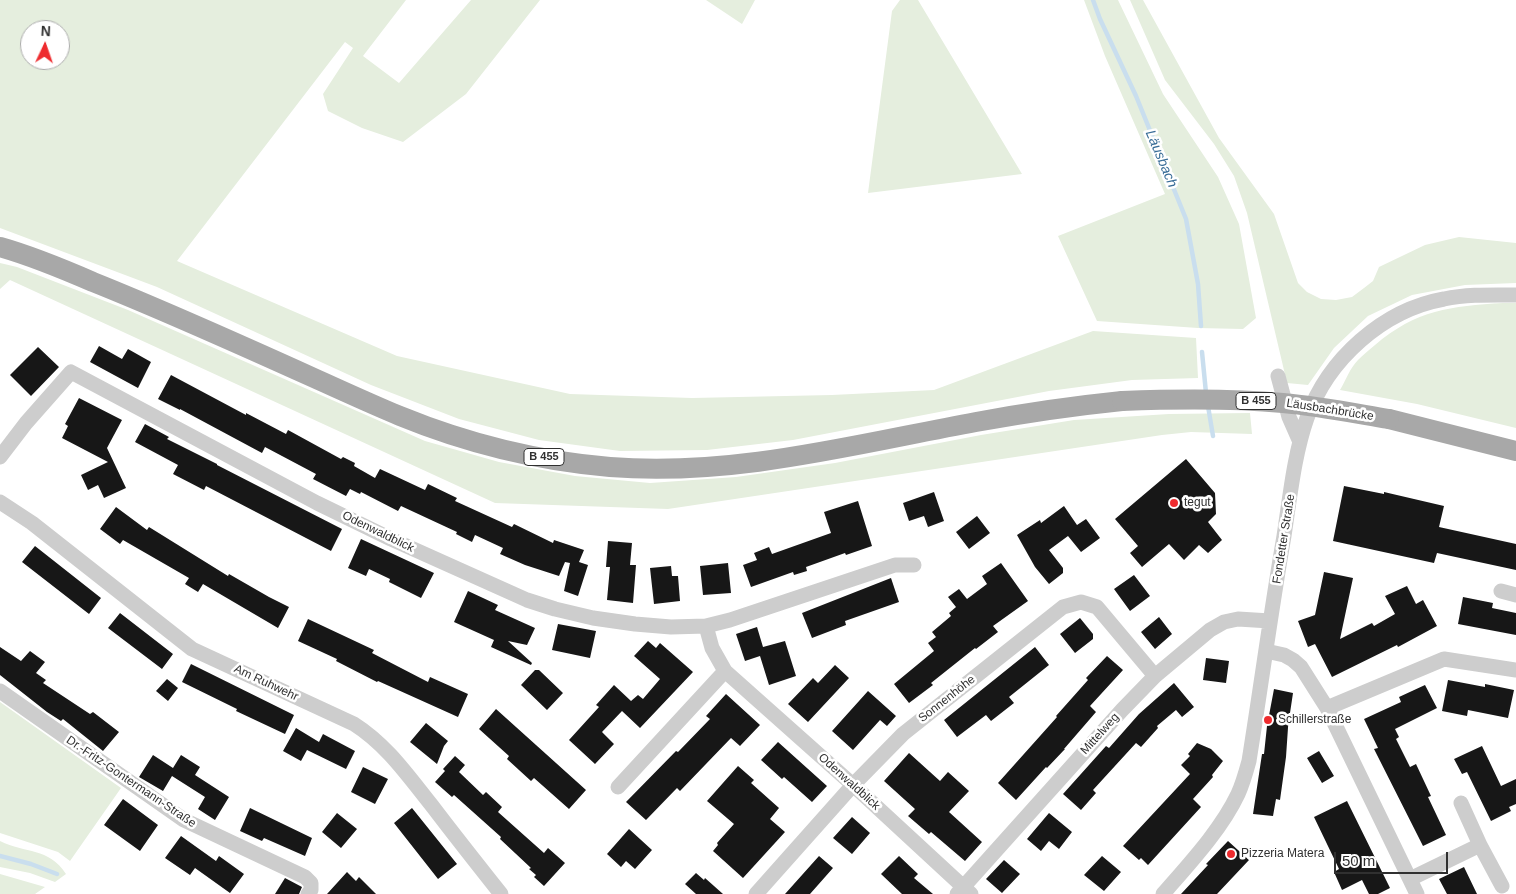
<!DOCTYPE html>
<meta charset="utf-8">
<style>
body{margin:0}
#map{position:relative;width:1516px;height:894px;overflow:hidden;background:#fff;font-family:Helvetica,sans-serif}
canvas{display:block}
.north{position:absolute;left:20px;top:20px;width:50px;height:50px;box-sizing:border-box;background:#fff;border:1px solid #acacac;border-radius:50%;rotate:3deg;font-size:14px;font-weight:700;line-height:20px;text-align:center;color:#303030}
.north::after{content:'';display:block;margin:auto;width:18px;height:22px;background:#ee2b2e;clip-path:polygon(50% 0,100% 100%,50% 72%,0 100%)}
.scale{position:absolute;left:1334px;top:852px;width:114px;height:22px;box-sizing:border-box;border:2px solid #303030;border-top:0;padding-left:6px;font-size:15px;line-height:18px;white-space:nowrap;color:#303030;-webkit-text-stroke:4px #fff;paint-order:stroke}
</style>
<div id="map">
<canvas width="1516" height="894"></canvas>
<div class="north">N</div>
<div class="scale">50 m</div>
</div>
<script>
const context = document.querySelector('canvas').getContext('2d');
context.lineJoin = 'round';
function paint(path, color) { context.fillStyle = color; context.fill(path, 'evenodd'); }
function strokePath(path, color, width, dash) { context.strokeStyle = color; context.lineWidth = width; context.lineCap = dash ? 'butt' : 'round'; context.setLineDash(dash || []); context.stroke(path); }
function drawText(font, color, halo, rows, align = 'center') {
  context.font = font + ' Helvetica,sans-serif'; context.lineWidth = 5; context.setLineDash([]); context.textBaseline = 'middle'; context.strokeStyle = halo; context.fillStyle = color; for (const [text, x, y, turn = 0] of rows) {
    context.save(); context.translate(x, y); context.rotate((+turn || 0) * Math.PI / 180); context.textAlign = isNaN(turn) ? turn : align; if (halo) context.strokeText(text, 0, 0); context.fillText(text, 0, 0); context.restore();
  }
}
paint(new Path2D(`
 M0,0H406L363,56L399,83L471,0H540L466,94L403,142L362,128L328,111L323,94L353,48L345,42L177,261L397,356L570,394L692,398L832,395L934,390L1093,331L1196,338L1198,378L1132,380L1049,391L793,440L707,450L620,451L539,440L459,419L371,385L157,287L0,228ZM30,30H60V60H30Z
 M706,0H755L742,24Z
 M900,0H918L1022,174L868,193L892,11Z
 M1084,0H1118L1163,94L1218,177L1239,224L1256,318L1243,329L1198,328L1097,321L1058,236L1165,194L1105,56Z
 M1130,0H1143L1219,138L1274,214L1298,283L1307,292L1321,299L1336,300L1352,297L1364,288L1373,281L1379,267L1425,245L1459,237L1516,243V283L1465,285L1412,295L1368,316L1334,348L1308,385L1287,383L1247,213L1234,176L1214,144L1165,80Z
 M0,263L17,267L128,310L425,441L499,462L575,476L650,483L736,477L835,463L981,435L1074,420L1169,414L1250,413L1252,434L1191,432L1162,435L668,509L495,503L10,280L0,289Z
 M1503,303H1516V428L1417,404L1340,390C1346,380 1350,368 1358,360C1363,355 1369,350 1375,345C1416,310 1451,306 1503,303Z
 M0,702L121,788L70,861L58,852L0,833Z
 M0,841C26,854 48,847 66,874L55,882L30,873L0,867Z
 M0,874L45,887L35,894H0Z`), '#e5eede');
strokePath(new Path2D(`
 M1093,0L1100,19L1136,96L1186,219L1198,284L1201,326
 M1202,352L1206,393
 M1208,406L1213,436
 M0,856L31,864L57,874`), '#c9deee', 4.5);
paint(new Path2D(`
 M99,346L122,359L128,349L151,362L138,388L90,362Z
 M38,347L59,367L31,396L10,375Z
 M171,375L246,415V413L286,434L288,430L341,459L343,457L355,463L354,466L375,478L380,469L425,490L428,484L457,498L455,501L512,527L514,524L553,543L554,540L584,550L579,562L588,565L578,596L564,591L570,563L565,562L559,576L525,565L500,554L503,548L475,535L472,542L456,534L457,532L401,506L398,511L361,492L360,494L350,489L346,496L313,479L316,474L265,447L262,453L180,409V410L158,399Z
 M79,398L122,420L107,448L126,488L104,498L98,485L88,490L81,475L108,462L62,438L68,426L65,424Z
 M145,424L169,437L167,439L217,464V465L342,529L331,551L206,486L204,490L173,474L178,465L135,442Z
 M1186,459L1215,493L1216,514L1208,522L1222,540L1208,553L1199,545L1184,560L1169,544L1142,567L1130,553L1138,546L1115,519Z
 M1344,486L1384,494V492L1444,506L1439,527L1516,544V570L1437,553L1434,563L1333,541Z
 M934,492L944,521L928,527L924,516L909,521L903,503Z
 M858,501L872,546L846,555L845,553L806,567L807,571L794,575L793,572L751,587L743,565L757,560L754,553L769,547L772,554L831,533L824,512Z
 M1064,506L1077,525L1086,519L1100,538L1081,552L1068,536L1049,550L1063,568V573L1049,584L1035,567L1017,535L1040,520L1041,523Z
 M116,507L147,530L149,527L228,576L229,574L269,597L289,607L278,628L203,584L198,592L185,584L189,578L123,540L120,544L100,529Z
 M977,516L990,533L969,549L956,532Z
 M361,539L434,573L421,598L389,582L390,579L369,569L366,576L348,568Z
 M608,541L632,543L630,565H636L633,603L607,600L610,567H606Z
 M35,546L101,598L89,614L22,562Z
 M728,563L731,593L703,595L700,566Z
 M1001,563L1028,601L993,626L998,632L976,649L975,648L931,683L933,685L909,703L894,684L934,651L928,643L936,637L932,632L951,616L949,613L956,607L948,597L959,589L967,599L987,584L982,576Z
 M671,566L672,576H678L680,601L654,604L650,568Z
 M1324,572L1353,578L1340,639L1372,623L1374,626L1395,614L1385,596L1407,586L1416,604L1423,600L1437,626L1398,647L1397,645L1332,677L1315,644L1308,647L1298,621L1315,615Z
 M1134,575L1150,596L1130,611L1114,589Z
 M891,578L899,602L845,621L846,625L812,638L802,613Z
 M468,591L498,605L495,610L535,628L527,645L508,641L532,663L531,665L491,647L494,640L454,622Z
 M1463,597L1493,603L1492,608L1516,613V635L1458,624Z
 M120,613L173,654L162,669L108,628Z
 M1159,617L1172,634L1155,649L1141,632Z
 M1080,618L1093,634V639L1075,653L1060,634Z
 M308,619L374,650L372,653L428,682L430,677L468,694L458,717L378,681L377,682L336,661L337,659L298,641Z
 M558,624L596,631L590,658L552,650Z
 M757,627L763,647L785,641L796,676L769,685L760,656L745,661L736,634Z
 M648,641L656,648L660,643L693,672L640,728L622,711L602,732L614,744L595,764L569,740L599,707L596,705L614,685L631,701L638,695L643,699L660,679L634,656Z
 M0,647L21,661L30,651L45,662L36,673L46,680L43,683L90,714L93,712L119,732L103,751L63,719L61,721L47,712L0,675Z
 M1035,647L1049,665L1009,697L1014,703L991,721L986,715L957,737L944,720Z
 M1107,656L1123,670L1090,706L1096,712L1064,749H1065L1047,768L1046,767L1016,800L998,783L1057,717L1056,716L1088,680L1086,678Z
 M1206,658L1229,661L1226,683L1203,680Z
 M191,664L294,715L285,734L236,711L237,709L182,682Z
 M835,665L849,678L808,722L788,704L813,678L818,683Z
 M535,670H539L563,693L547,710L521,685Z
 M167,679L178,688L168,701L156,691Z
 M1448,680L1485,687V684L1514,690L1508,718L1468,710L1467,716L1442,711Z
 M1174,683L1194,707L1182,717L1176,710L1157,726L1158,728L1141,747L1136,743L1093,790L1096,793L1081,810L1063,794L1106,746L1109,748L1139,714Z
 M1425,685L1437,708L1395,729L1399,737L1396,739L1410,767L1416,764L1431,796L1428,797L1446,835L1423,846L1374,749L1378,748L1364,719L1401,702L1399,697Z
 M1274,689L1293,693L1290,713H1289L1286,757L1280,800L1276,799L1273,816L1253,814L1262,754H1264L1267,726Z
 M868,691L896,716L887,726L880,720L853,750L832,731Z
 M726,694L760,725L740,746L731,738L680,791L677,788L646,820L626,802L676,751L678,752L710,719L706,716Z
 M496,709L586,790L569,809L534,778L531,781L507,759L509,756L479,729Z
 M426,723L448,741L444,746L437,764L410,742Z
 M296,728L319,742L323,734L355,751L346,769L307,750L301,761L283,751Z
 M778,742L827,786L812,802L784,777L782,779L761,760Z
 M1197,743L1211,749L1223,761L1212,775L1213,777L1193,799L1201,807L1148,865L1141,858L1139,860L1123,846L1190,774L1181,765L1190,756L1188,754Z
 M1482,746L1501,786L1516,779V804L1509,807L1511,811L1491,821L1467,772L1462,774L1454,759Z
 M1319,751L1334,776L1322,783L1307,758Z
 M909,753L940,781L948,772L969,791L949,812L982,842L965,861L931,832L929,834L908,816L915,809L884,781Z
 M153,755L173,768L181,755L200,767L195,775L229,797L215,820L198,809L205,797L172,776L163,791L139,777Z
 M455,756L465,765L459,772L483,795L486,792L502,807L498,812L544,853L548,848L565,863L544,886L534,877L536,875L529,869L531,868L500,839L501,837L454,795L452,797L435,782L445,771L443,769Z
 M738,766L754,780L751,783L779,808L770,819L785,832L743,878L713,851L718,845L717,843L734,824L707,801Z
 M363,767L388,779L375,804L351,792Z
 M123,799L158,825L140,851L104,825Z
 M1347,801L1390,888L1378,894H1369L1362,880L1342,890L1334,872L1339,869L1314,817Z
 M250,808L312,838L305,856L264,838L262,841L240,831Z
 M412,808L457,864L438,879L394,823Z
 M337,813L357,829L341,848L322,832Z
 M1049,813L1072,832L1059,849L1049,841L1041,851L1027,839Z
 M852,817L870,833L852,854L833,838Z
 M629,829L652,850L635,869L626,861L621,867L607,854Z
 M181,836L216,861L219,856L244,874L230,893L195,868L190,875L165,858Z
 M1228,841L1249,860L1217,894H1181L1208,865L1206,864Z
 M819,856L833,868L810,894H785Z
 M899,856L918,874L914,878L933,894H902L881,874Z
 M1102,856L1121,872L1104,891L1084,875Z
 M1004,860L1020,874L1002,893L986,879Z
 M1464,867L1477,894H1447L1439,879Z
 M347,872L356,881L359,877L376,894H327Z
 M696,873L704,880L705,878L723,894H696L685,884Z
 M285,878L302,887L299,894H275Z`), '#171717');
strokePath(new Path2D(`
 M1278,376L1289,417L1300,442
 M0,457L26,423L71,372L317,503L391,539L527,600L555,609L593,618L635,624L671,627L706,626L730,620L895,565H914
 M0,502L32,523L192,649L354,724C387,745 408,776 433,807C455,836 478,865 501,894
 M1501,591L1516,595
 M706,626L712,648L725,671L853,785L971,894
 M1266,651L1284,655L1293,660L1301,667L1327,708L1417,894
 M0,691L184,820L305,877L311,883V890L308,894
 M1327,708L1444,659L1516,670
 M618,787L725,671
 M1461,803L1480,845
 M1410,879L1480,845L1502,886
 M756,894L853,785L903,734L1063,607L1081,602L1097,607L1155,676
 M957,894L1122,710L1155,676L1210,630L1224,622L1238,619L1270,621
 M1163,894C1189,864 1221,830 1238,794C1243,783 1246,772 1249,761C1261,686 1271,611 1284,536C1290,497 1294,455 1307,418C1328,359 1383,310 1444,299C1468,294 1492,295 1516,295`), '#cdcdcd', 15);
strokePath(new Path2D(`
 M0,247C32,256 63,269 93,282C168,312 241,345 314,378C343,391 371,404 400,416C466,443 539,461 610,467C734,477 856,444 976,422C1025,413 1073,406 1122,401
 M1389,419L1516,451`), '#a8a8a8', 20);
strokePath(new Path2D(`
 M1122,401C1175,399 1229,398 1283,403C1318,406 1353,413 1389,419`), '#a8a8a8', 20);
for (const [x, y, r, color] of [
 [1174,503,5,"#ee2b2e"],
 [1268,720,5,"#ee2b2e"],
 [1231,854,5,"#ee2b2e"]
]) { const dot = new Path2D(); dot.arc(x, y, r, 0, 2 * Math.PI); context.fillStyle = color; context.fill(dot); strokePath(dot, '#fff', 2); }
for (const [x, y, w] of [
 [1256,401,40],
 [544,457,40]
]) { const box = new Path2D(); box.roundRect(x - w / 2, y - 8.5, w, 17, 4); context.fillStyle = '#fff'; context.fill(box); strokePath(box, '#303030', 1); }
drawText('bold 11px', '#303030', null, [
 ["B 455",1256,401],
 ["B 455",544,457]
]);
drawText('12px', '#303030', '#fff', [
 ["Läusbachbrücke",1330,410,9],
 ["Odenwaldblick",378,532,26],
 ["Fondetter Straße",1284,539,-81],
 ["Am Ruhwehr",266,683,25],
 ["Sonnenhöhe",947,699,-38],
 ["Mittelweg",1100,734,-48],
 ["Dr.-Fritz-Gontermann-Straße",131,782,34],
 ["Odenwaldblick",849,782,42]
]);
drawText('12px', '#303030', '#fff', [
 ["tegut",1184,503],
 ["Schillerstraße",1278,720],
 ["Pizzeria Matera",1241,854]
], 'left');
drawText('italic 14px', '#396d97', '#fff', [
 ["Läusbach",1161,159,67]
]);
</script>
